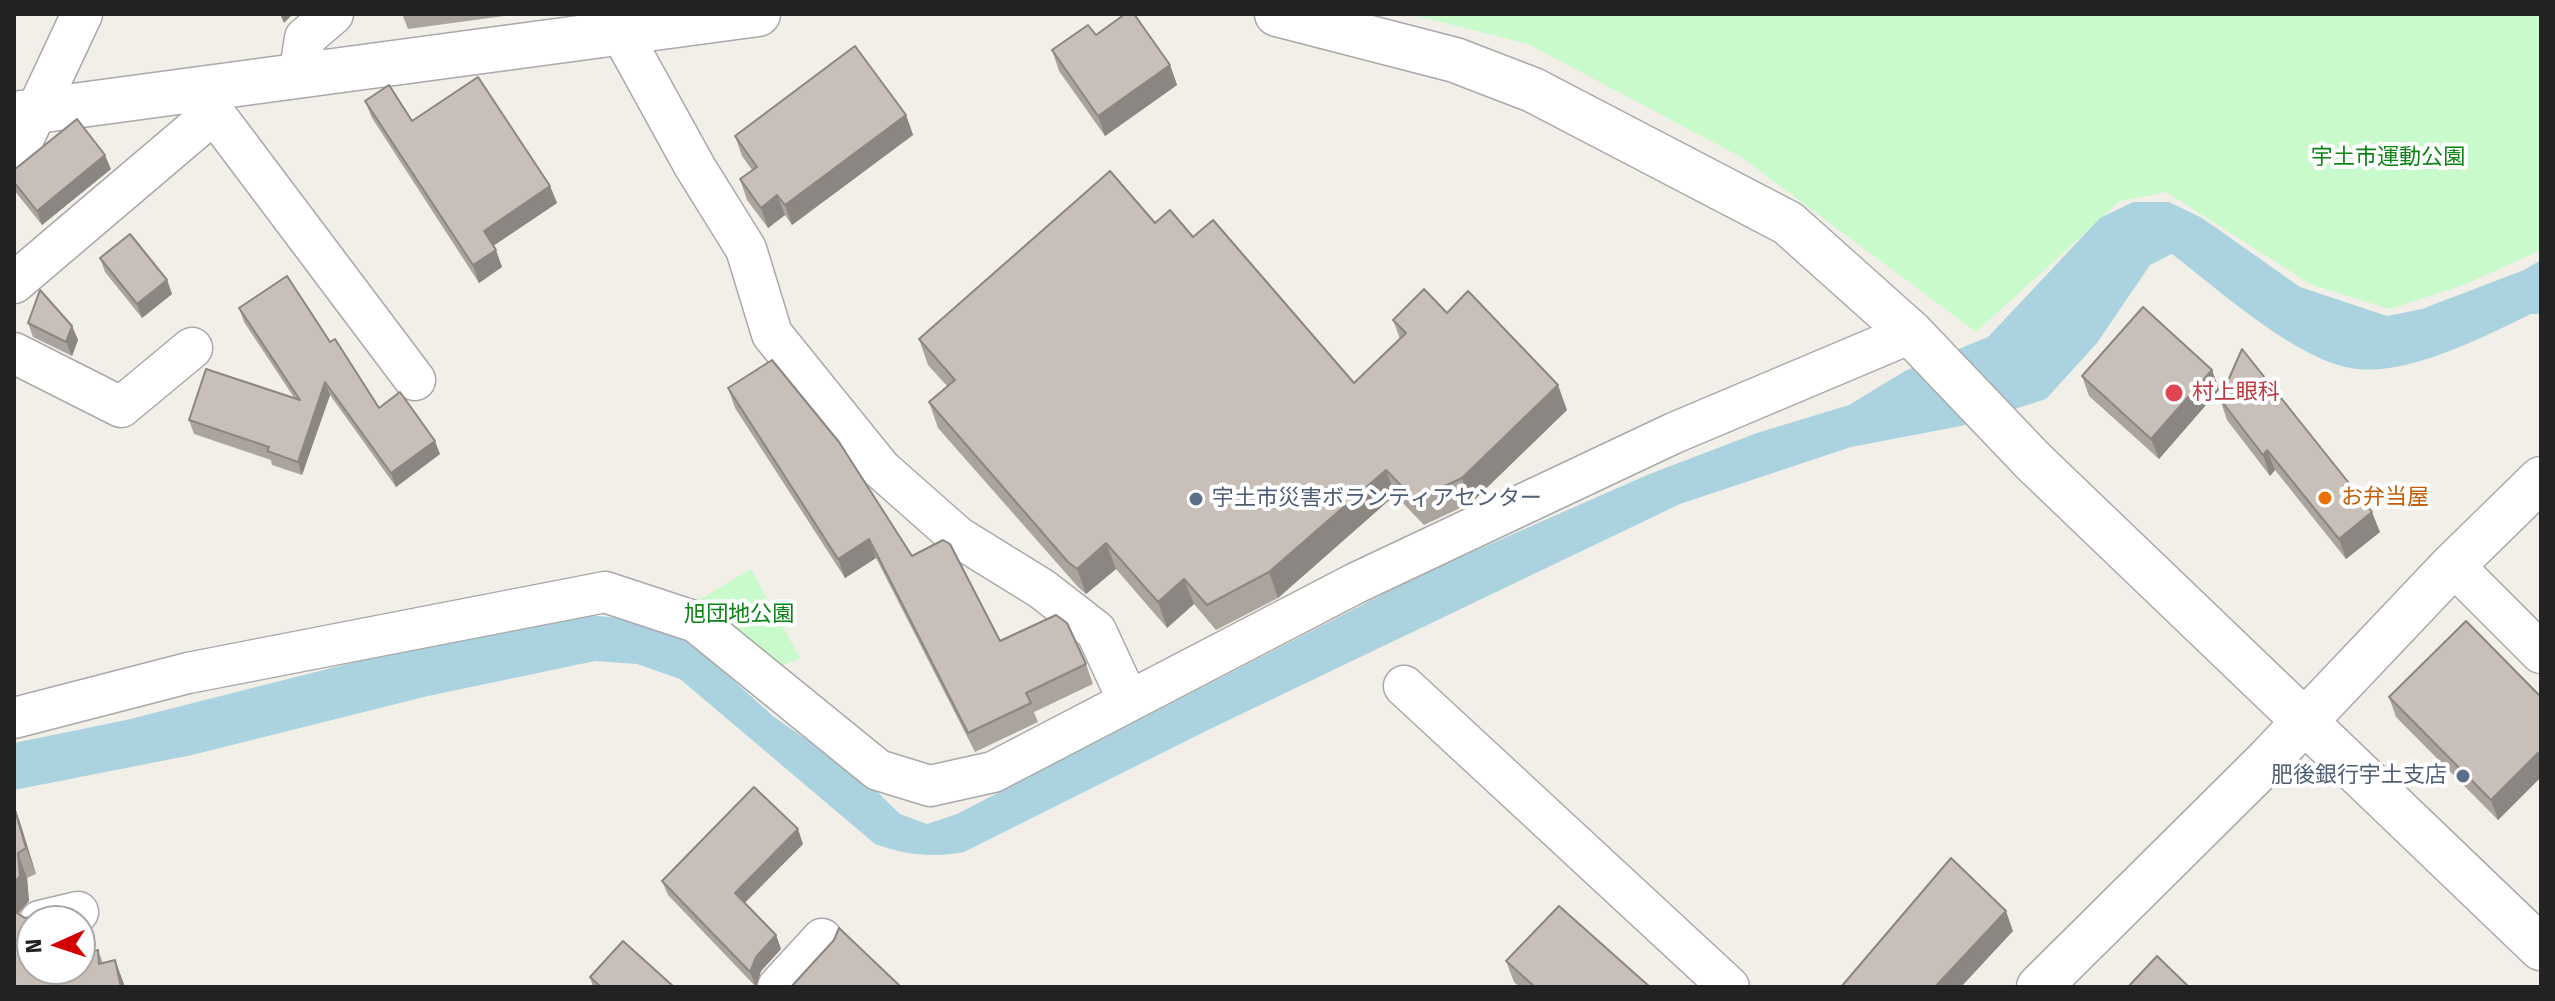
<!DOCTYPE html>
<meta charset="utf-8">
<style>
body{margin:0}
#map{position:relative;width:2555px;height:1001px;overflow:hidden;background:#f2efe9;font-family:"Fira Sans",sans-serif}
canvas{display:block}
.frame{position:absolute;inset:0;border:16px solid #222;pointer-events:none}
.north{position:absolute;left:16px;top:905px;width:80px;height:80px;box-sizing:border-box;background:#fff;border:2px solid #a7a7a7;border-radius:50%;rotate:267deg;font-size:22px;font-weight:700;line-height:32px;text-align:center;color:#222}
.north::after{content:'';display:block;margin:auto;width:28px;height:36px;background:#d40000;clip-path:polygon(50% 0,100% 100%,50% 72%,0 100%)}
</style>
<div id="map">
<canvas width="2555" height="1001"></canvas>
<div class="frame"></div>
<div class="north">N</div>
</div>
<script>
const context = document.querySelector('canvas').getContext('2d');
context.lineJoin = 'round';
function paint(path, color) { context.fillStyle = color; context.fill(path, 'evenodd'); }
function strokePath(path, color, width, dash) { context.strokeStyle = color; context.lineWidth = width; context.lineCap = dash ? 'butt' : 'round'; context.setLineDash(dash || []); context.stroke(path); }
function drawText(font, color, halo, rows, align = 'center') {
  context.font = font + ' "Fira Sans","Noto Sans JP",sans-serif'; context.lineWidth = 8; context.setLineDash([]); context.textBaseline = 'middle'; context.strokeStyle = halo; context.fillStyle = color; for (const [text, x, y, turn = 0] of rows) {
    context.save(); context.translate(x, y); context.rotate((+turn || 0) * Math.PI / 180); context.textAlign = isNaN(turn) ? turn : align; if (halo) context.strokeText(text, 0, 0); context.fillText(text, 0, 0); context.restore();
  }
}
paint(new Path2D(`
 M1409,14H2541V250L2466,284L2390,309L2312,285L2166,192L2120,201L1976,332L1741,157L1528,44Z
 M751,569L800,658L761,675L697,601Z`), '#c8facc');
paint(new Path2D(`
 M2133,202H2169L2202,218L2300,287L2387,316L2422,309L2524,270L2541,260V314H2531C2483,337 2405,378 2351,368C2294,358 2219,290 2172,254L2150,265L2097,343L2046,399L1961,426L1851,447L1680,504L1210,729L964,852C932,858 906,855 875,844L680,679L637,664L595,661L428,696L192,755L14,790V743L126,720L509,623L573,614L647,620L683,635L773,716L868,783L900,814L927,824L957,814L1418,576L1647,475L1757,433L1849,405L1905,371L1988,337L2100,218Z`), '#aad3df');
const minor = new Path2D(`
 M606,14L620,31L695,167L746,249L772,334L881,469L958,537L1042,589L1096,631L1128,700
 M299,77L305,38L333,14
 M214,113L415,380
 M14,159L82,14
 M14,283L214,113L213,89
 M14,353L121,407L192,348
 M2453,565L2541,653
 M1404,686L1729,987
 M14,718L188,673L605,592L696,622L878,770L930,786L993,772L1356,583L1674,433L1911,333
 M40,921L78,912
 M778,987L822,939`);
const tertiary = new Path2D(`
 M1277,14L1455,60L1533,90L1788,223L1911,333L2033,461L2541,948
 M14,114L758,14
 M2039,987L2268,760L2453,565L2541,479`);
strokePath(minor, '#a9a9a9', 43);
strokePath(tertiary, '#a9a9a9', 47);
strokePath(minor, '#fff', 40);
strokePath(tertiary, '#fff', 44);
paint(new Path2D(`
 M402,14H519L408,29Z
 M1096,35L1170,65L1177,85L1105,136L1059,71L1052,50Z
 M365,101L550,186L557,203L493,246L502,267L479,283L372,118Z
 M906,115L913,135L792,225L785,215L768,228L747,200L740,179L752,170L742,156L735,136Z
 M111,169L42,225L14,190V170Z
 M1155,223L1193,237L1354,383L1400,339L1393,320L1447,313L1567,410L1471,503L1424,525L1395,495L1278,598L1216,630L1194,604L1167,628L1116,569L1086,594L1078,587L938,428L929,402L947,386L928,365L919,339Z
 M100,258L167,280L172,294L142,318L105,272Z
 M239,308L330,342L379,408L440,454L396,487L330,395L302,475L272,465L271,460L194,434L189,420L295,399L244,322Z
 M28,323L72,326L78,340L72,356L33,337Z
 M2212,370L2219,390L2159,459L2089,396L2082,376Z
 M728,388L912,556L1000,641L1086,664L1093,684L1034,712L1038,722L975,752L876,558L845,578L735,408Z
 M2220,399L2380,532L2346,559L2275,470L2270,476L2227,420Z
 M2389,697H2541V777L2498,820L2396,717Z
 M14,805L36,874L27,878L29,901L18,914L25,918L81,935L85,953L98,950L103,963L115,960L125,987H14Z
 M803,844L745,903L776,935L781,949L761,971L756,987L668,895L662,881Z
 M1506,961L1650,987H1520L1514,982Z
 M590,977L674,987H593Z`), '#aba49e');
paint(new Path2D(`
 M280,14H293L284,23Z
 M1170,65L1177,85L1105,136L1098,116Z
 M906,115L913,135L792,225L785,205Z
 M105,155L111,169L42,225L37,211Z
 M550,186L557,203L490,248L484,231Z
 M777,195L785,215L768,228L761,208Z
 M496,250L502,267L479,283L473,265Z
 M167,280L172,294L142,318L137,304Z
 M72,326L78,340L72,356L66,342Z
 M2212,370L2219,390L2159,459L2151,439Z
 M325,382L330,395L302,475L298,462Z
 M1558,385L1567,410L1471,503L1462,478Z
 M435,441L440,454L396,487L391,473Z
 M2267,450L2275,470L2270,476L2263,455Z
 M1386,470L1395,495L1278,598L1269,572Z
 M2372,512L2380,532L2346,559L2339,539Z
 M869,539L876,558L845,578L838,559Z
 M1106,543L1116,569L1086,594L1077,569Z
 M1184,579L1194,604L1167,628L1158,602Z
 M2538,753L2541,761V777L2498,820L2491,800Z
 M14,805L20,822L36,874L26,848Z
 M798,829L803,844L740,907L735,893Z
 M18,853L27,878L29,901L18,914L14,916V883Z
 M2006,911L2013,931L1961,987H1935Z
 M80,932L81,935L90,980L81,954Z
 M776,935L781,949L761,971L756,987L750,972L756,957Z
 M115,960L125,987H121Z`), '#8b8681');
const building = new Path2D(`
 M1125,14H1134L1170,65L1098,116L1052,50L1088,25L1096,35Z
 M855,46L906,115L785,205L777,195L761,208L740,179L757,167L735,136Z
 M478,77L550,186L484,231L496,250L473,265L365,101L389,85L412,121Z
 M77,119L105,155L37,211L14,182V170Z
 M1110,171L1155,223L1170,210L1193,237L1213,220L1354,383L1406,333L1393,320L1424,289L1447,313L1468,291L1558,385L1462,478L1415,500L1386,470L1269,572L1207,605L1184,579L1158,602L1106,543L1077,569L1068,562L929,402L955,380L919,339Z
 M130,234L167,280L137,304L100,258Z
 M287,276L330,342L335,339L379,408L400,392L435,441L391,473L325,382L298,462L267,451L269,447L189,420L206,369L300,400L239,308Z
 M40,290L72,326L66,342L28,323Z
 M2143,307L2212,370L2151,439L2082,376Z
 M2242,349L2372,512L2339,539L2267,450L2263,455L2220,399Z
 M772,360L839,442L912,556L943,540L950,544L1000,641L1056,615L1067,623L1086,664L1026,693L1031,703L968,733L869,539L838,559L728,388Z
 M2466,621L2541,697V756L2538,753L2491,800L2389,697Z
 M754,787L798,829L735,893L776,935L756,957L750,972L662,881Z
 M14,807L26,848L18,853L20,876L14,883Z
 M1951,858L2006,911L1935,987H1841Z
 M1559,906L1650,987H1535L1506,961Z
 M72,909L74,921H32V969H80V948L81,954L98,950L99,964L115,960L121,987H14V911L25,918Z
 M839,928L901,987H791L834,940Z
 M623,941L674,987H601L590,977Z
 M2157,956L2189,987H2128Z`);
paint(building, '#c7bfb8');
strokePath(building, '#8b8681', 2);
for (const [x, y, r, color] of [
 [2174,393,10,"#e0444e"],
 [2325,498,8,"#e8710a"],
 [1196,499,8,"#5c6f8a"],
 [2463,776,8,"#5c6f8a"]
]) { const dot = new Path2D(); dot.arc(x, y, r, 0, 2 * Math.PI); context.fillStyle = color; context.fill(dot); strokePath(dot, '#fff', 3); }
drawText('22px', '#0c8416', '#fff', [
 ["宇土市運動公園",2388,158],
 ["旭団地公園",739,615]
]);
drawText('22px', '#be3a42', '#fff', [
 ["村上眼科",2192,393]
], 'left');
drawText('22px', '#c56008', '#fff', [
 ["お弁当屋",2341,498]
], 'left');
drawText('22px', '#4e5e75', '#fff', [
 ["宇土市災害ボランティアセンター",1212,499],
 ["肥後銀行宇土支店",2447,776,"right"]
], 'left');
</script>
